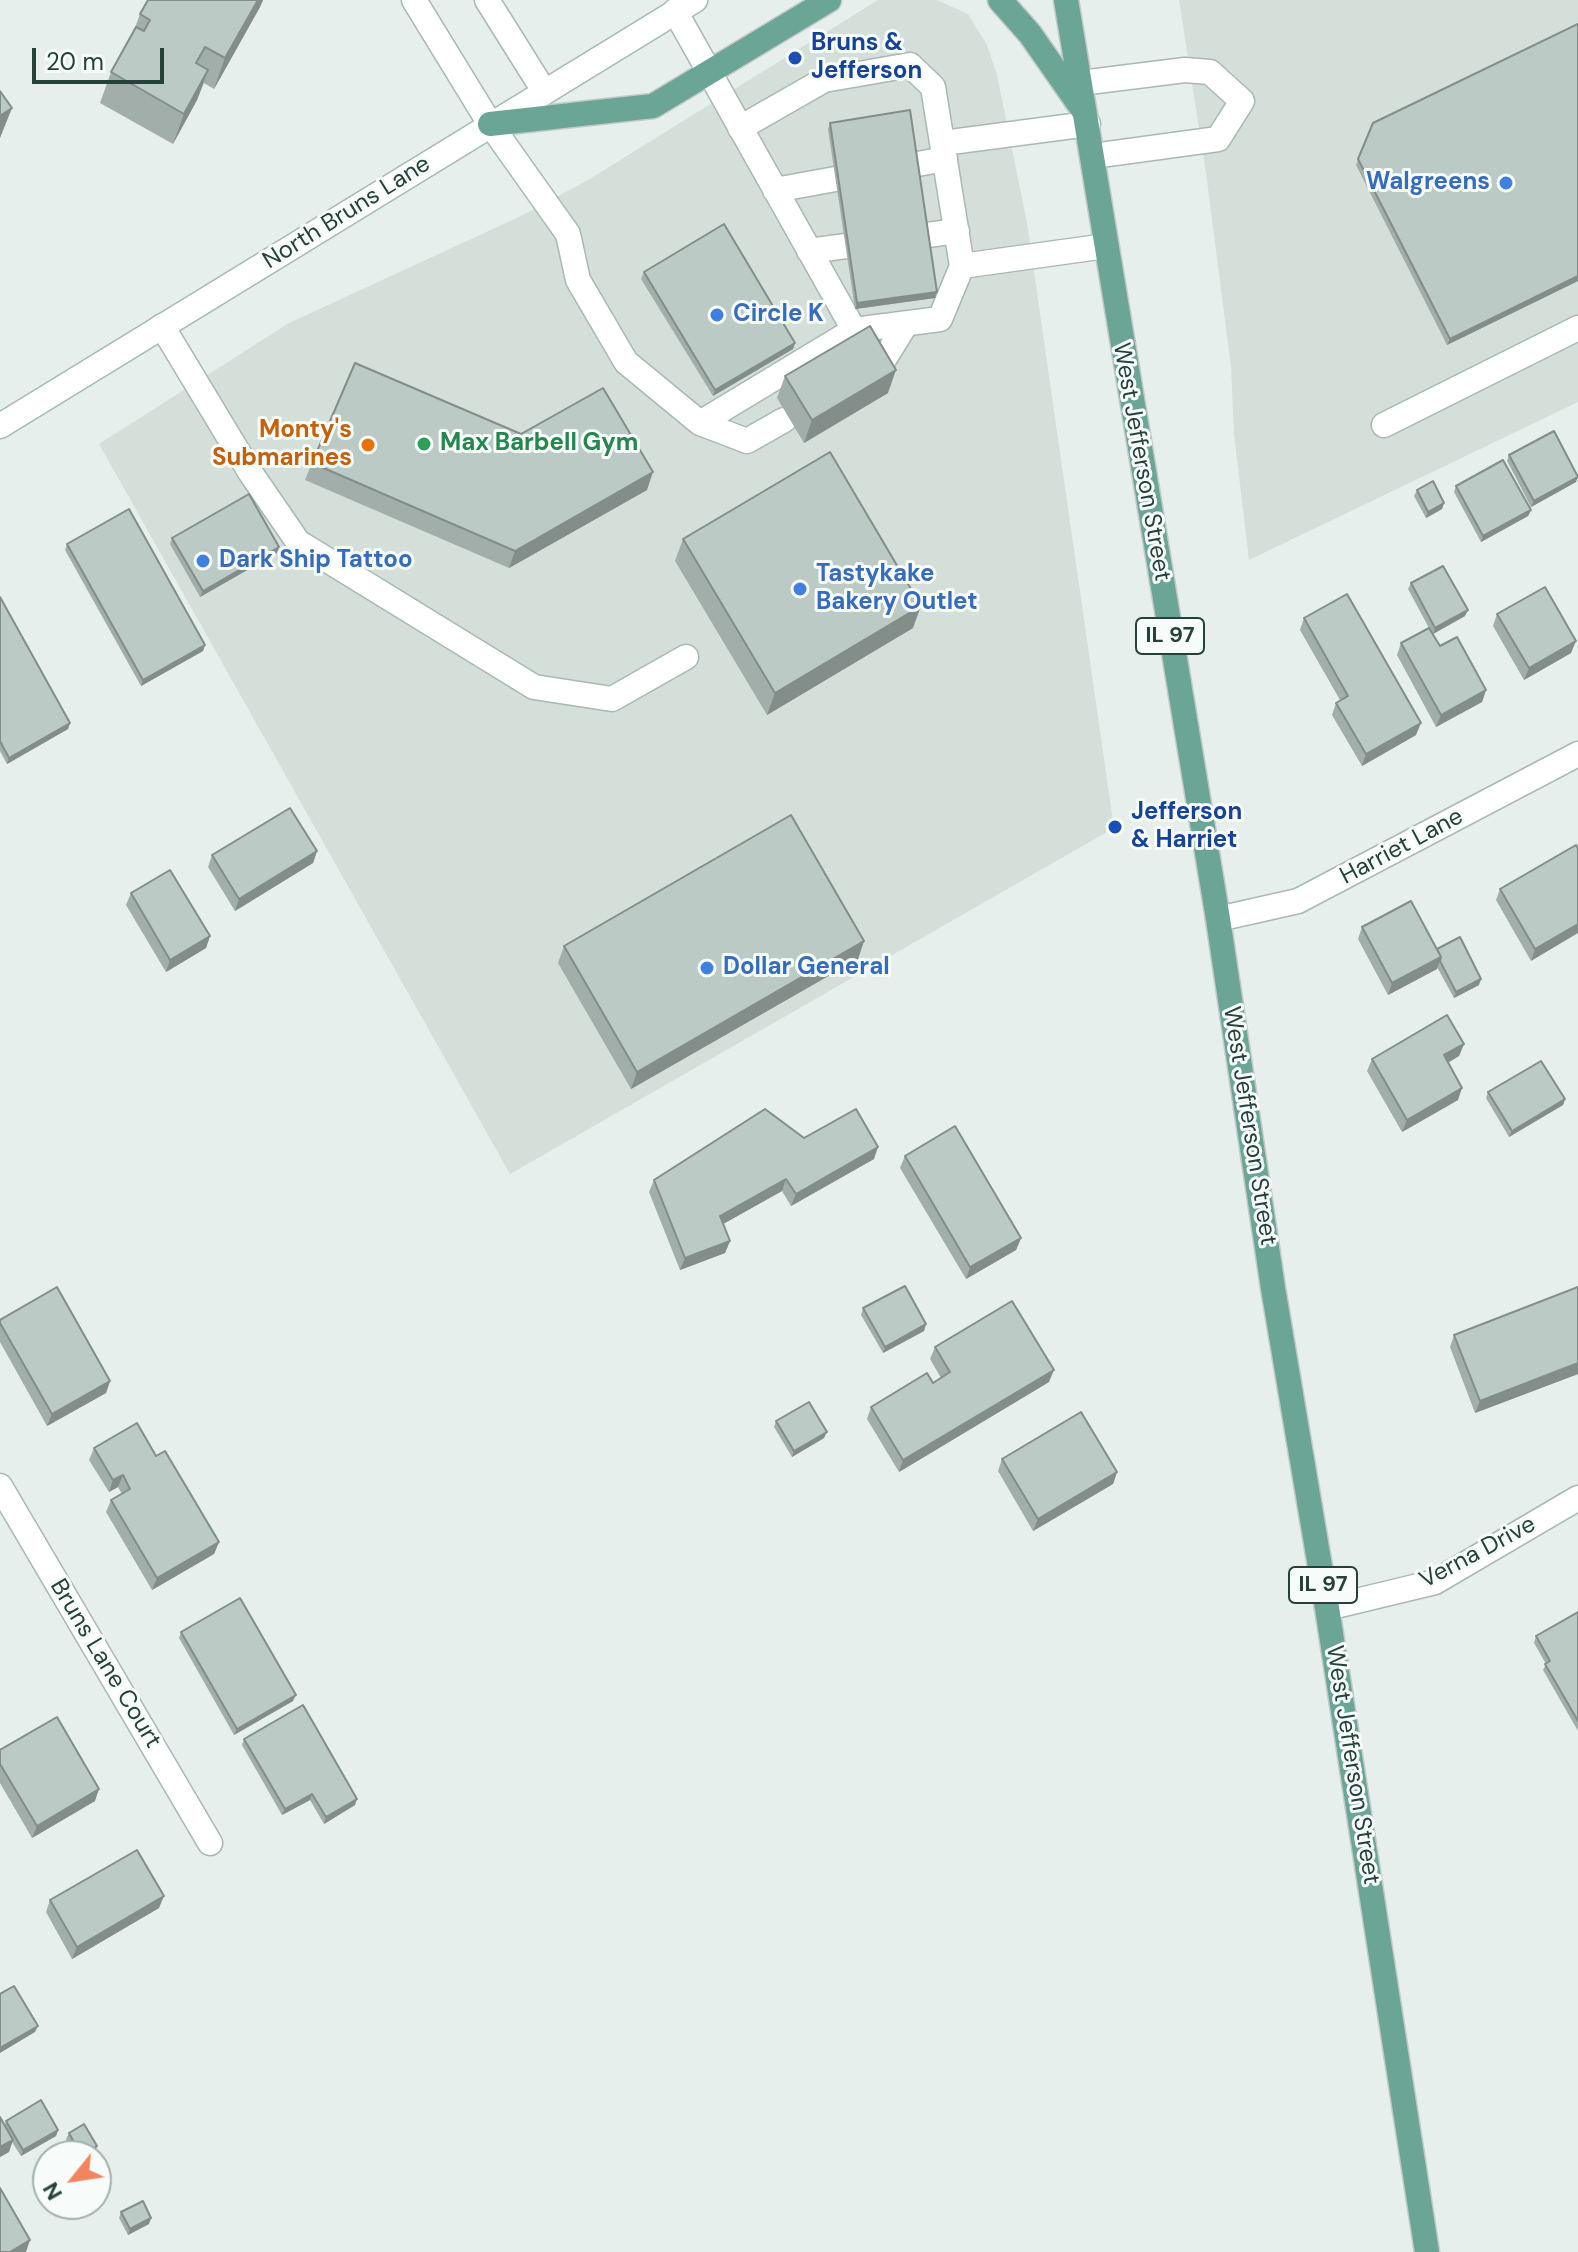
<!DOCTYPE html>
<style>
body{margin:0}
#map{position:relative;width:1578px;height:2252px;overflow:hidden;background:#e6efeb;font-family:"DM Sans",sans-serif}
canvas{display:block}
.north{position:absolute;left:32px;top:2140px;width:80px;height:80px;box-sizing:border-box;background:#f7fbf9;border:2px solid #a3b1ad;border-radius:50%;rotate:240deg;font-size:22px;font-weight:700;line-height:32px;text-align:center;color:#24423a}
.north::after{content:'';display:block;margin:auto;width:28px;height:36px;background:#f4845f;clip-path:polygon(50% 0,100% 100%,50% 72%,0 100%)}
.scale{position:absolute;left:32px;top:48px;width:132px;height:36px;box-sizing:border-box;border:4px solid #24423a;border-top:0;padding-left:10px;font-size:24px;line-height:28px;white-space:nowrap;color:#24423a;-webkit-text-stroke:6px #f7fbf9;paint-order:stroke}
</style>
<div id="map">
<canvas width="1578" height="2252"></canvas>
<div class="north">N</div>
<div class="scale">20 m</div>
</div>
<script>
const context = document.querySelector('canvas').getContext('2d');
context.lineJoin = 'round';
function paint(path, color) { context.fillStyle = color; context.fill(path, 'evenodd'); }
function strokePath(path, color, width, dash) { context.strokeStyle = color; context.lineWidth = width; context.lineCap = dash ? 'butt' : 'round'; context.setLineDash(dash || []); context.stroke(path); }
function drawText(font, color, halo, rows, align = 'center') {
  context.font = font + ' "DM Sans",sans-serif'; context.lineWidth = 6; context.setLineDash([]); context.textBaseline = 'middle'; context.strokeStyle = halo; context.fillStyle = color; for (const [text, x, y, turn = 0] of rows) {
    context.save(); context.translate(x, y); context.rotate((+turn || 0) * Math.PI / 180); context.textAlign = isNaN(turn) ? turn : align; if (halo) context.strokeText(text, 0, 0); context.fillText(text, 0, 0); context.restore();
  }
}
paint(new Path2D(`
 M878,0H937L968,14L987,45L997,75L1027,223L1114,828L510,1174L99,444L289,323L521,216L588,180Z
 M1179,0H1578V402L1249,560L1234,434L1231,367L1206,173Z`), '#d4dfda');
const service = new Path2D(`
 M414,0L490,124L568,234L578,280L626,362L700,423L854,330L940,319L962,266L933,87L910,65L824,80L740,128
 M487,0L544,91
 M675,11L854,330
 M1081,83L1185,70L1210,72L1242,101L1218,139L1093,156
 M943,143L1088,124
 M775,190L945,159
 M809,251L957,231
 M962,266L1106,246
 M162,326L250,472L298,542L534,687L612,699L686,657
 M876,366L883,361L906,324
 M700,423L747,441L784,420
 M1384,425L1578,328`);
const minor = new Path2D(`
 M1218,919L1298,901L1578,754
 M0,1486L210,1843
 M1327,1608L1435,1582L1578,1498`);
const secondary = new Path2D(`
 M0,426L695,0`);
const primary = new Path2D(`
 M1000,0L1030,34L1083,110
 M1066,0L1218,919L1273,1288L1327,1608L1427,2252
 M490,124L653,106L829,0`);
strokePath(service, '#a8b8b2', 27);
strokePath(minor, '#a8b8b2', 27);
strokePath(secondary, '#a4bbb3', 27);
strokePath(primary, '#c2cac8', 27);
strokePath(service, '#fff', 24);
strokePath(minor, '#fff', 24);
strokePath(secondary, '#fff', 24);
strokePath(primary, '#6aa596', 24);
paint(new Path2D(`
 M148,0H263L260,7L214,89L204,83L197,100L173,144L100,103L111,72L133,33L140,14Z
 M1578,24V281L1447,345L1356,165L1373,123Z
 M830,123L937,292L935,298L855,309L828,129Z
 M644,272L795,343L793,349L713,396L641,279Z
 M785,376L888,393L804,443L777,398Z
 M1509,455L1576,482L1531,507L1507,461Z
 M312,463L647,490L509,568L305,480Z
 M1456,486L1531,510L1528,516L1481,542L1454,492Z
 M1417,490L1444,503L1442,509L1426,518L1414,496Z
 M172,538L277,553L200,597L170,544Z
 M683,539L913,628L767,715L675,561Z
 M67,544L205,645L203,651L141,686L65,550Z
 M1411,583L1465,616L1433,634L1440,646L1486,690L1482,702L1436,727L1397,655L1401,643L1429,628L1408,589Z
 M0,597L70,723L68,729L7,764L0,751Z
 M1497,614L1571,653L1524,680L1493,626Z
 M1304,618L1416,735L1362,766L1332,715L1336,703L1340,700L1300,630Z
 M1578,849L1531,961L1496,900L1500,889Z
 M317,851L313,863L235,911L208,867L212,855Z
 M131,893L210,936L206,948L166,972L126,905Z
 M1362,927L1437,949L1479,985L1454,998L1437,967V969L1388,995L1358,939Z
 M864,941L858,959L631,1089L558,963L564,946Z
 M1464,1044L1459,1056L1448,1063L1458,1100L1402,1132L1367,1071L1372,1059Z
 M1488,1092L1565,1099L1563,1105L1509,1137L1486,1098Z
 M804,1138L874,1159L791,1206L782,1191L723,1224L730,1241L725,1253L680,1270L649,1192L654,1180Z
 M905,1156L1021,1238L1016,1250L966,1279L900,1168Z
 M1578,1287V1374L1475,1413L1450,1347L1454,1335Z
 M863,1308L926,1324L924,1331L883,1353L861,1315Z
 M0,1320L110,1381L106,1393L47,1426L0,1342Z
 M935,1347L1049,1382L899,1472L867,1419L871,1407L933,1383L941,1378L930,1359Z
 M776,1421L824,1438L792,1457L774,1427Z
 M94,1448L156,1456L219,1542L214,1554L152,1590L106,1512L111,1500L122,1494L118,1487L109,1492L89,1460Z
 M1002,1459L1117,1472L1113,1484L1033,1531L998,1471Z
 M1578,1612V1731L1543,1670L1546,1664L1534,1643L1536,1636Z
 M181,1632L293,1701L234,1735L179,1638Z
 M244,1739L355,1805L324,1824L310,1800L282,1815L242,1745Z
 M0,1750L95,1801L32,1838L0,1783Z
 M50,1900L159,1908L72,1959L46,1912Z
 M0,2117L5,2125L6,2121L58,2130L56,2136L21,2156L12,2142L9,2152L0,2157Z
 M69,2133L95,2152L88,2156H76L66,2139Z
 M121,2212L149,2224L128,2235L119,2218Z`), '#a1aea9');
paint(new Path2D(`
 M258,0H263L260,7L214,89L225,58Z
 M208,70L197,100L173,144L184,114Z
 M12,108L0,138V116Z
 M1578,276V281L1447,345L1450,339Z
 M937,292L935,298L855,309L857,303Z
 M795,343L793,349L713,396L715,390Z
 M896,370L888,393L804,443L812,420Z
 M653,472L647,490L509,568L515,551Z
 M1578,477L1576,482L1531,507L1534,501Z
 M1444,503L1442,509L1426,518L1428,512Z
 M1531,510L1528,516L1481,542L1483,536Z
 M279,547L277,553L200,597L203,591Z
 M921,606L913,628L767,715L775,693Z
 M1468,610L1465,616L1433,634L1435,628Z
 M1576,641L1571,653L1524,680L1529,668Z
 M205,645L203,651L141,686L143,680Z
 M1486,690L1482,702L1436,727L1441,715Z
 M70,723L68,729L7,764L9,758Z
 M1421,723L1416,735L1362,766L1366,754Z
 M317,851L313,863L235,911L239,899Z
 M1578,924V933L1531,961L1535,949Z
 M210,936L206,948L166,972L170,960Z
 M864,941L858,959L631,1089L637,1072Z
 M1441,957L1437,969L1388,995L1392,983Z
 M1481,979L1479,985L1454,998L1456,992Z
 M1464,1044L1459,1056L1440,1067L1444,1055Z
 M1462,1088L1458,1100L1402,1132L1407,1120Z
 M1565,1099L1563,1105L1509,1137L1512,1131Z
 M878,1147L874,1159L791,1206L796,1194Z
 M786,1179L782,1191L716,1228L720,1216Z
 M1021,1238L1016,1250L966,1279L970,1267Z
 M730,1241L725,1253L680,1270L685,1258Z
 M926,1324L924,1331L883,1353L885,1347Z
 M1578,1363V1374L1475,1413L1480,1401Z
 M1054,1370L1049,1382L899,1472L903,1460Z
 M110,1381L106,1393L47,1426L52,1414Z
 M827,1432L824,1438L792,1457L794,1451Z
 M1117,1472L1113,1484L1033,1531L1038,1519Z
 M123,1475L118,1487L109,1492L113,1480Z
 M219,1542L214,1554L152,1590L157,1578Z
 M296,1695L293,1701L234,1735L237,1729Z
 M99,1789L95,1801L32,1838L37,1826Z
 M312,1794L310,1800L282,1815L285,1809Z
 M357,1799L355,1805L324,1824L326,1817Z
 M164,1896L159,1908L72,1959L77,1947Z
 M38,2026L35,2032L0,2053V2048Z
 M58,2130L56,2136L21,2156L23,2150Z
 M13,2140L9,2152L0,2157V2147Z
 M97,2146L95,2152L88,2156H81Z
 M151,2218L149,2224L128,2235L130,2229Z
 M30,2240L26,2252H10Z`), '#838d89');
const building = new Path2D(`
 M148,0H258L225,58L205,47L196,63L208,70L184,114L111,72L136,27L144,31L150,20L140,14Z
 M1578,24V276L1450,339L1358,159L1373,123Z
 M0,91L12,108L0,116Z
 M910,110L937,292L857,303L830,123Z
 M724,224L795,343L715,390L644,272Z
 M870,326L896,370L812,420L785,376Z
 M355,363L521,434L603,388L653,472L515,551L312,463Z
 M1554,431L1578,477L1534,501L1509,455Z
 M830,452L921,606L775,693L683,539Z
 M1503,460L1531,510L1483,536L1456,486Z
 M1433,481L1444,503L1428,512L1417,490Z
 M249,494L279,547L203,591L172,538Z
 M129,509L205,645L143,680L67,544Z
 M1443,566L1468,610L1435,628L1411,583Z
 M1545,587L1576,641L1529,668L1497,614Z
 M1347,594L1421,723L1366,754L1336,703L1348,696L1304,618Z
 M0,597L70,723L9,758L0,741Z
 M1429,628L1440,646L1457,637L1486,690L1441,715L1401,643Z
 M290,808L317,851L239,899L212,855Z
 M791,815L864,941L637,1072L564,946Z
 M1576,845L1578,849V924L1535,949L1500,889Z
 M170,870L210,936L170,960L131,893Z
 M1411,901L1441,957L1392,983L1362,927Z
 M1460,937L1481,979L1456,992L1440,961L1441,957L1437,949Z
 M1447,1015L1464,1044L1444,1055L1462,1088L1407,1120L1372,1059Z
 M1541,1061L1565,1099L1512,1131L1488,1092Z
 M765,1109L804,1138L856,1109L878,1147L796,1194L786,1179L720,1216L730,1241L685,1258L654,1180Z
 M955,1126L1021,1238L970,1267L905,1156Z
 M905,1286L926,1324L885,1347L863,1308Z
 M57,1287L110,1381L52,1414L0,1323V1320Z
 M1578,1287V1363L1480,1401L1454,1335Z
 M1012,1301L1054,1370L903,1460L871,1407L927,1373L933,1383L950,1372L935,1347Z
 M809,1402L827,1432L794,1451L776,1421Z
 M1081,1412L1117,1472L1038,1519L1002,1459Z
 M137,1423L156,1456L165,1451L219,1542L157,1578L111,1500L130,1489L123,1475L113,1480L94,1448Z
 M240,1598L296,1695L237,1729L181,1632Z
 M1578,1612V1721L1545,1664L1550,1661L1536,1636Z
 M303,1705L357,1799L326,1817L312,1794L285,1809L244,1739Z
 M57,1717L99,1789L37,1826L0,1764V1750Z
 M137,1850L164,1896L77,1947L50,1900Z
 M14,1986L38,2026L0,2048V1994Z
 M41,2100L58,2130L23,2150L6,2121Z
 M0,2117L13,2140L0,2147Z
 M84,2124L97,2146L81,2155L69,2133Z
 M0,2188L30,2240L10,2252H0Z
 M143,2201L151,2218L130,2229L121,2212Z`);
paint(building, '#bbcac4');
strokePath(building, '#838d89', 2);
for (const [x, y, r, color] of [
 [795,58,8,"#1a4fb4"],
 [1506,183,8,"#3f7fe0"],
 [717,315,8,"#3f7fe0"],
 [424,444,8,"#2e9e5b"],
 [368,445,8,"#e8710a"],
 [203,561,8,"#3f7fe0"],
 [800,589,8,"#3f7fe0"],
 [1115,827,8,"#1a4fb4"],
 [707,968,8,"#3f7fe0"]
]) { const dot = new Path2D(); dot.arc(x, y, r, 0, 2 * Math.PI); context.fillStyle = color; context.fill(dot); strokePath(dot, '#f7fbf9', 3); }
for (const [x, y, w] of [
 [1170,636,68],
 [1323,1585,68]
]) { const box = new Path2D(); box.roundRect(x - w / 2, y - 18, w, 36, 6); context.fillStyle = '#f7fbf9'; context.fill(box); strokePath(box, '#24423a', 2); }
drawText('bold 22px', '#24423a', null, [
 ["IL 97",1170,636],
 ["IL 97",1323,1585]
]);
drawText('bold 24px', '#164399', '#f7fbf9', [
 ["Bruns &",811,44],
 ["Jefferson",811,72],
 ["Jefferson",1131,813],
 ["& Harriet",1131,841]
], 'left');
drawText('bold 24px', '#366cbe', '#f7fbf9', [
 ["Walgreens",1490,183,"right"],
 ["Circle K",733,315],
 ["Dark Ship Tattoo",219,561],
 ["Tastykake",816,575],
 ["Bakery Outlet",816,603],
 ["Dollar General",723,968]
], 'left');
drawText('24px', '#24423a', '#f7fbf9', [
 ["North Bruns Lane",347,213,-32],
 ["West Jefferson Street",1141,462,80],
 ["Harriet Lane",1402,847,-28],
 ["West Jefferson Street",1249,1126,81],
 ["Verna Drive",1478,1553,-28],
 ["Bruns Lane Court",105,1664,59],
 ["West Jefferson Street",1352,1765,81]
]);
drawText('bold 24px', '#c56008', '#f7fbf9', [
 ["Monty's",352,431],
 ["Submarines",352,459]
], 'right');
drawText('bold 24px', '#27864d', '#f7fbf9', [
 ["Max Barbell Gym",440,444]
], 'left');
</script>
